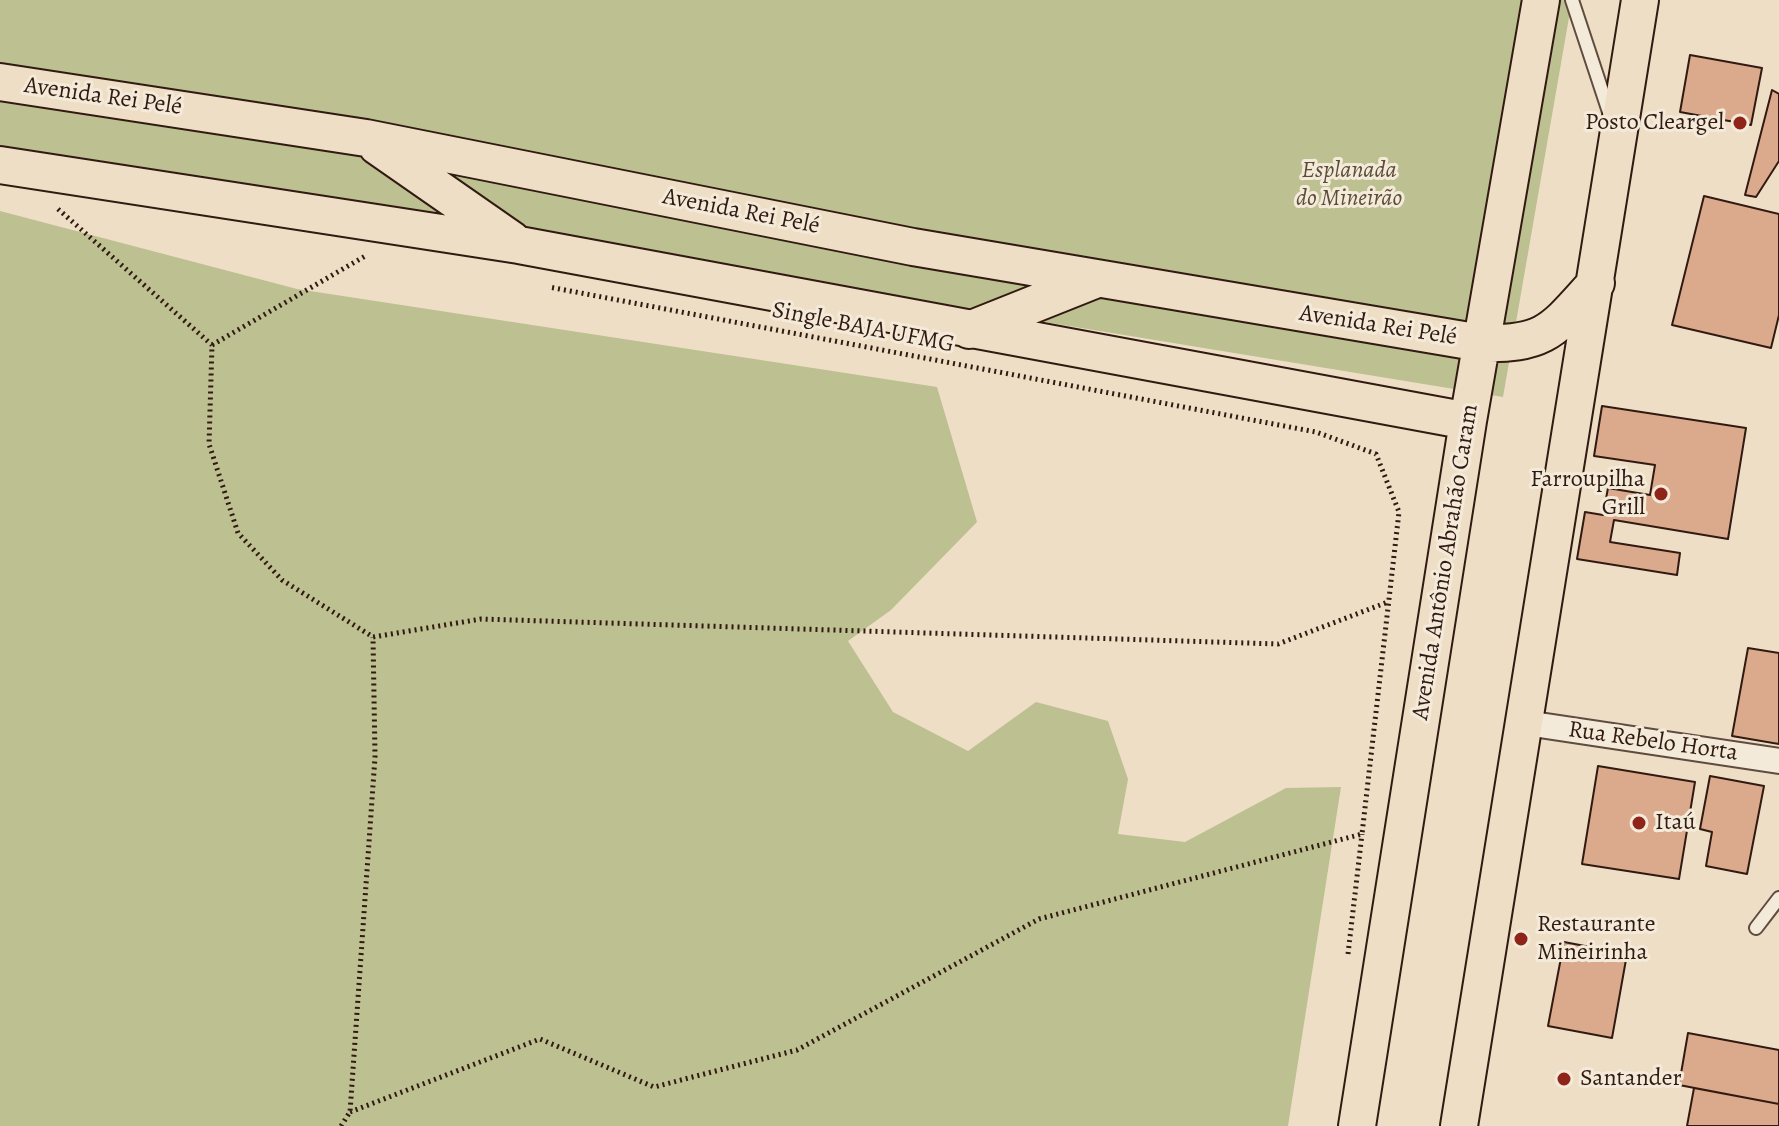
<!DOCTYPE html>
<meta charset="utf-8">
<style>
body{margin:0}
canvas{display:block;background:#eedec5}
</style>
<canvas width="1779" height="1126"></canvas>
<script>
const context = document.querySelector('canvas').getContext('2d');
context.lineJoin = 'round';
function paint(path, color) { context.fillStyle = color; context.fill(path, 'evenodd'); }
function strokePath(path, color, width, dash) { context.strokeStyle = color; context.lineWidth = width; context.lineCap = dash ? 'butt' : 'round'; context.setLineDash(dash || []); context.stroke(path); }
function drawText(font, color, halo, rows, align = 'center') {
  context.font = font + ' Alegreya,serif'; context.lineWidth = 6; context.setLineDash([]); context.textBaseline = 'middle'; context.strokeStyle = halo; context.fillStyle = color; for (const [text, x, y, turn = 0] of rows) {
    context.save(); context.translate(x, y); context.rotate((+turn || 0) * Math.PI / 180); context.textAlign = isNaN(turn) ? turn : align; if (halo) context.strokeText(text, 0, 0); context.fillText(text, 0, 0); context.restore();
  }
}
paint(new Path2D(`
 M0,0H1572L1503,397L0,151Z
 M0,211L297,289L937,387L977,522L891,610L848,641L893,712L968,751L1036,702L1108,721L1128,779L1118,834L1185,842L1286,788L1341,787L1288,1126H0Z`), '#bdc091');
const building = new Path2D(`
 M1690,55L1762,68L1751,125L1680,112Z
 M1772,90L1779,94V161L1756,197L1745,195Z
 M1704,196L1779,214V315L1771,348L1672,325Z
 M1602,406L1746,428L1728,539L1614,520L1610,542L1680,553L1677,575L1577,559L1585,512L1603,515L1608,488L1650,495L1655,465L1594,456Z
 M1748,648L1779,653V744L1732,736Z
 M1598,766L1695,782L1679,879L1582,864Z
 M1710,776L1764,786L1747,874L1706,866L1712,832L1700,829Z
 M1564,942L1627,954L1612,1038L1548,1026Z
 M1688,1033L1779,1050V1104L1679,1085Z
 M1694,1088L1779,1104V1126H1687Z`);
paint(building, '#dbaa8d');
strokePath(building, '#311a12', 2);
const service = new Path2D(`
 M1572,0L1610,115
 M1756,928L1779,898`);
const minor = new Path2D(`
 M1526,723L1779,761`);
const primary = new Path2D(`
 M0,82L366,138L913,247L1481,343C1547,345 1554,329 1596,283
 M377,146L512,240
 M0,165L519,245L1468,421
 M969,330L1097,279
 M1357,1126L1468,421L1541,0
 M1459,1126L1640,0`);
strokePath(service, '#604b3f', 16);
strokePath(minor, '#604b3f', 28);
strokePath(primary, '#311a12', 40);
strokePath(new Path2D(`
 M58,209L212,345L209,444L238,533L282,580L373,637L481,619L1278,644L1388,602
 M212,345L367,255
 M1348,954L1362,834
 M350,1112L540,1039L654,1087L797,1050L1039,919L1362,834L1399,512L1376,454L1316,432L549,287
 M341,1126L350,1112L375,757L373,637`), '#311a12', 5, [2, 4]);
strokePath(service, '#f4ead9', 12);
strokePath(minor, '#f4ead9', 24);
strokePath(primary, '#eedec5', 36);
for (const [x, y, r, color] of [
 [1740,123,8,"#8f2418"],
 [1661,494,8,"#8f2418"],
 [1639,823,8,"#8f2418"],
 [1521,939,8,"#8f2418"],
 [1564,1079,8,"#8f2418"]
]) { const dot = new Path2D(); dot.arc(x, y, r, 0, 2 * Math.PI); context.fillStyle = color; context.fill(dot); strokePath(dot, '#f4ead9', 3); }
drawText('24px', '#311a12', '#f4ead9', [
 ["Avenida Rei Pelé",103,97,8],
 ["Avenida Rei Pelé",741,212,11],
 ["Avenida Rei Pelé",1378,326,9],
 ["Single BAJA UFMG",863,328,11],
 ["Avenida Antônio Abrahão Caram",1446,562,-81],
 ["Rua Rebelo Horta",1653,742,8]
]);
drawText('24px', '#311a12', '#f4ead9', [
 ["Posto Cleargel",1724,123,"right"],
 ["Farroupilha",1645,480,"right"],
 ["Grill",1645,508,"right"],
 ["Itaú",1655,823],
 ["Restaurante",1537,925],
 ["Mineirinha",1537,953],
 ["Santander",1580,1079]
], 'left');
drawText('italic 24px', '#5b4c38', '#f4ead9', [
 ["Esplanada",1349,171],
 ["do Mineirão",1349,199]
]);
</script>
